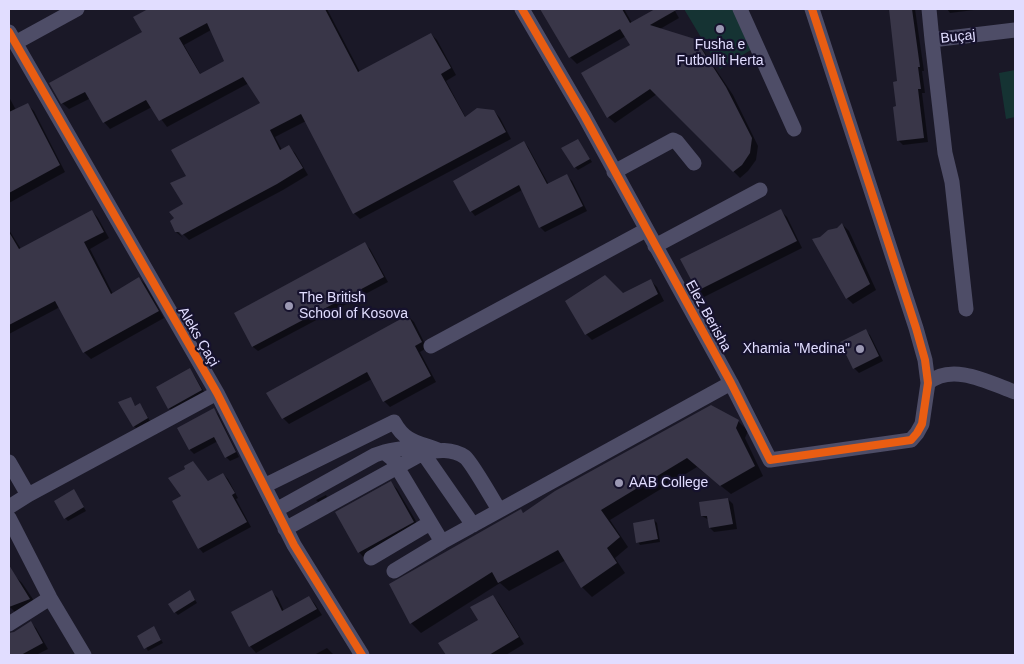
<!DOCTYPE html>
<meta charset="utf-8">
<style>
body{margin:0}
#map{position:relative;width:1024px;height:664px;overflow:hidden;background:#1a1827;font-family:Helvetica,sans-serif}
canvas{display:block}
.frame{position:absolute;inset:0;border:10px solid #e1ddff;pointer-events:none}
</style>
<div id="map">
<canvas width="1024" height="664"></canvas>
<div class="frame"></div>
</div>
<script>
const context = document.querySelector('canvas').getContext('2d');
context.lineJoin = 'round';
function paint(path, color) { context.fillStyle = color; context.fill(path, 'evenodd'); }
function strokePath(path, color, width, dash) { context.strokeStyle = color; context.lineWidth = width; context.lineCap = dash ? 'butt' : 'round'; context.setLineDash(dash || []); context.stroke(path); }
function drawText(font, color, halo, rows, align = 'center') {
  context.font = font + ' Helvetica,sans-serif'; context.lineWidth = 4.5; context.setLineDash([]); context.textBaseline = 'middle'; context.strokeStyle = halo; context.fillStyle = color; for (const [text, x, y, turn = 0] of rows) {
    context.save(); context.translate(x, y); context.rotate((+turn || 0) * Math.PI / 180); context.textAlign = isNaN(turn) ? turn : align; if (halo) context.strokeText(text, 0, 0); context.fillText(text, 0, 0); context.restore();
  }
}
paint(new Path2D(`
 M684,9H734L754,48L720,69Z
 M1015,70V117L1006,119L999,73Z`), '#153333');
paint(new Path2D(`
 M151,9H327L360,72L431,34L437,40L456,75L446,81L466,118L494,111L500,118L511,139L360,219L354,213L306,121L275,137L282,150L289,147L295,153L308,175L283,190L189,240L178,229L177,231L183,238L176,232V219L185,204L188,176L262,104L249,83L167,127L152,107L110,129L104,122L91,98L69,109L62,103L144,32L134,18ZM211,30L226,62L201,75L184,45Z
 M542,9H624L632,23L657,9H674L679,18L660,29L694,40L701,47L733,95L758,146L756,160L748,171L740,178L657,94L615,123L608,117L631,46L626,36L577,64L570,57Z
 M890,9H915L924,71H922L925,93H922L928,142L903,145L898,140L897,107L899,82Z
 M947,9H982L950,13Z
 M9,97L16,110L27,104L34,111L65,172L9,203Z
 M578,140L592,162L578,170L575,167Z
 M524,142L528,147L549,185L567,176L572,181L587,211L545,232L540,227L522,190L475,216L471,211Z
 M92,211L98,218L109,238L90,249L113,294L139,278L145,284L164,318L91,359L84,352L60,307L9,334V230L21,249Z
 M781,211L787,217L802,248L704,297L698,290Z
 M842,224L849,231L876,290L853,304L847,298Z
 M365,244L370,249L388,282L258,351L253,347L235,313Z
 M651,281L657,287L664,301L592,340L586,334L623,295Z
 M408,316L414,322L427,348L420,352L436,382L390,407L384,401L372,379L289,424L283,418Z
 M866,331L870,335L883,361L859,373L854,368Z
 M190,370L194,375L206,395L174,413L169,408Z
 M130,399L136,407L140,405L142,407L150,421L136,428L134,426Z
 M214,410L218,414L239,457L230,461L226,457L218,441L194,454L190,450L179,429Z
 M738,421L748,431L745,438L763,476L731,494L697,467L610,520L628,547L615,558L625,573L592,597L582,587L566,560L509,591L500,583L421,633L411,623L521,511L524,514Z
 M193,462L209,482L223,474L228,479L238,498L236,499L251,527L203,553L199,548L182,497L186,470Z
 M391,483L397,489L420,528L365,559L359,552Z
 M74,491L86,511L68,521L65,518Z
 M326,495L327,497L318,502L316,500Z
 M728,499L733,504L737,529L714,532L710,528L709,520L702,516Z
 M654,520L657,523L660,542L640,545L638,542Z
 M13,574L22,583L39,608L19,616L9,606V576Z
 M272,592L278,598L284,611L309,597L315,604L322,615L256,653L250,646Z
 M192,595L197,603L178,615L175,612Z
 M493,597L499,603L524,644L506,655H448L440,644L480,620Z
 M31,623L36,628L48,649L36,655H9V636Z
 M156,631L163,643L148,651L139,636Z
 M327,648L334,655H314Z`), '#0007');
paint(new Path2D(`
 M148,9H325L358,72L431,33L451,68L441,74L465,117L477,108L494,110L506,132L353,214L301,114L270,130L280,150L289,145L303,168L277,184L182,235L179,232H175L170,221L174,218L169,212L183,204L170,183L186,176L171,150L260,103L243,77L159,121L146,100L103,123L85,92L61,104L49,83L142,32L133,17ZM207,23L224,61L200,74L179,38Z
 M540,9H622L630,23L655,9H678L650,25L695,39L726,87L752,138L750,153L742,165L733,172L650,89L607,118L581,73L630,45L620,29L569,58Z
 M889,9H912L920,67H918L921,89H918L924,138L897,141L893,107L896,106L893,82L897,81Z
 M28,103L60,165L9,193V112Z
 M578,139L590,159L574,168L561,148Z
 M524,141L547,184L567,174L583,206L539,228L519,185L470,212L453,181Z
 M781,209L797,241L697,291L680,259Z
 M92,210L104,232L84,242L111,294L139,277L159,311L83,353L55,301L9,325V232L19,249Z
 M842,223L870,284L846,299L812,239L820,237L828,230L837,228Z
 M365,242L384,277L252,347L234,313Z
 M605,275L623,293L651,279L658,294L585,335L565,301Z
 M408,315L422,342L415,346L431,376L383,402L367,372L282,419L266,393Z
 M866,329L879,356L853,369L840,342Z
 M190,368L202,390L168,409L156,387Z
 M131,397L135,406L140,403L148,418L133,427L118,402Z
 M711,405L739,420L736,428L755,466L720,486L687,458L601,510L620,537L607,548L617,563L581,588L558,550L498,583L492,572L410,624L389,584L521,509L523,513L555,491Z
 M214,408L236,452L225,458L214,437L189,450L177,428Z
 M193,461L208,481L223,473L235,493L232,495L247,522L198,549L172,501L181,496L168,478L185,469L184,466Z
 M391,481L414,522L358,553L335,512Z
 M74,489L84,507L64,519L54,501Z
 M728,498L733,524L709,528L707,516H701L699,502Z
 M654,519L658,539L636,543L633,523Z
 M9,565L30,599L9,607Z
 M190,590L195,600L174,613L168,604Z
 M272,590L282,611L309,596L317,609L249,647L231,612Z
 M493,595L519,637L489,655H446L438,643L478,620L470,607Z
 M31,621L43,643L21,655H9V633L14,632Z
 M154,626L161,640L144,649L137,636Z`), '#393648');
strokePath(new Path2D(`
 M522,9L585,117L731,383L770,460L911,440L917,433L922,424L928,383L925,360L916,328L812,9
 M740,9L794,129
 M929,9L932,40L1015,30
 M9,32L217,393L294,545L362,655
 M932,40L945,153L952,182L966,309
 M15,43L77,9
 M614,172L673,140L677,142L694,163
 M655,246L760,190
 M431,346L646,230
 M928,383C952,362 990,383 1015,392
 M384,452C396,449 412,445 423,453L473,525
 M9,462L28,495
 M264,486L394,422C405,442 417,442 438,450
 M9,507L28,495L217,393
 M276,510L375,455L384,452L395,461L397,467L442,542
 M9,518L50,598L84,655
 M285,529L423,453C437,450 452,448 465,457C472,463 493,500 499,510
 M371,558L430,523
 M394,571L442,542L731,383
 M9,624L50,598`), '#4e4d67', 15);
strokePath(new Path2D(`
 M522,9L585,117L731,383L770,460L911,440L917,433L922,424L928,383L925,360L916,328L812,9
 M9,32L217,393L294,545L362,655`), '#e95d12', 8);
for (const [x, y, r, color] of [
 [720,29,5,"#9b98b3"],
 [289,306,5,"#9b98b3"],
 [860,349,5,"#9b98b3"],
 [619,483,5,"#9b98b3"]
]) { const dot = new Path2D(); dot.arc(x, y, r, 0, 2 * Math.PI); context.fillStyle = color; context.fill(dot); strokePath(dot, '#16122d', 2); }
drawText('14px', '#e1ddff', '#16122d', [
 ["Buçaj",958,37,-6],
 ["Elez Berisha",708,316,61],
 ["Aleks Çaçi",198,337,60]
]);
drawText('14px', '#e1ddff', '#16122d', [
 ["Fusha e",720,45,"center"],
 ["Futbollit Herta",720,61,"center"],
 ["The British",299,298],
 ["School of Kosova",299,314],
 ["Xhamia \"Medina\"",850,349,"right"],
 ["AAB College",629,483]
], 'left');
</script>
